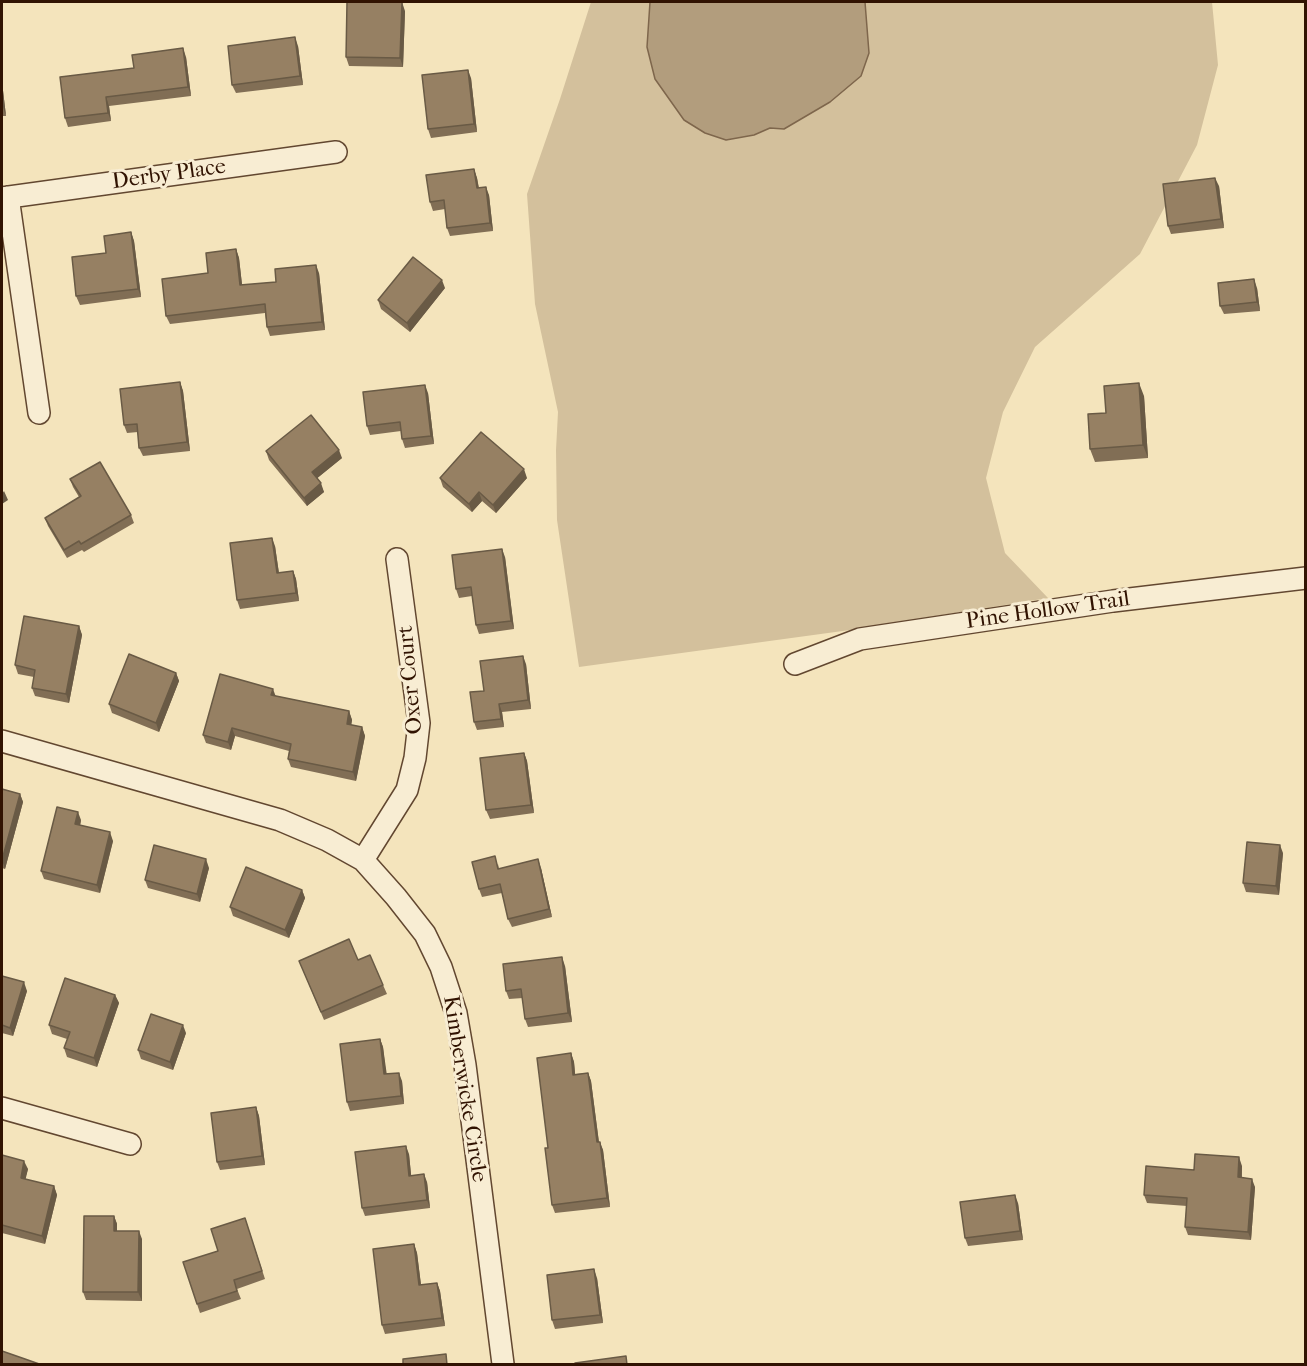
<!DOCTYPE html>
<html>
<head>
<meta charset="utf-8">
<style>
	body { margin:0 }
	#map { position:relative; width:1307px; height:1366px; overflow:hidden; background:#f4e4bc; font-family:"IM FELL French Canon",serif }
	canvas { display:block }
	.frame { position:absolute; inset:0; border:3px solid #311302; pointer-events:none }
</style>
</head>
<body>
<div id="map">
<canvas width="1307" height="1366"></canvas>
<div class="frame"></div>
</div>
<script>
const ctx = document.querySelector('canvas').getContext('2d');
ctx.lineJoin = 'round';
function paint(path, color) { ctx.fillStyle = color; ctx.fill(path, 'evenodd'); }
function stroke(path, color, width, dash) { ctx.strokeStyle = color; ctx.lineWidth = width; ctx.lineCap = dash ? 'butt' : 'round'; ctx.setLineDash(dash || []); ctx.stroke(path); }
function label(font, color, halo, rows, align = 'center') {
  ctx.font = font + ' "IM FELL French Canon",serif'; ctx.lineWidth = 6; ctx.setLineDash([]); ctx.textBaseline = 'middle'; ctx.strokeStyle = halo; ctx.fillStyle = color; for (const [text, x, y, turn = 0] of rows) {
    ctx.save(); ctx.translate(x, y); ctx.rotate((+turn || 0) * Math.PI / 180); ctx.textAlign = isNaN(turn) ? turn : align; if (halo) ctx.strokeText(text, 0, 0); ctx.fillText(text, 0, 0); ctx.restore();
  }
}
paint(new Path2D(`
	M591,2h59l-3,45 107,88 16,-7 14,1 81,-117v-10h347l6,63 -21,80 -57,109 -105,93 -32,65 -17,66 19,75 43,45 -198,32 -271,37 -22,-147 -1,-70 2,-38 -23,-108 -8,-110 33,-95z`), '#d3c09c');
const water = new Path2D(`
	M650,2h215l4,51 -8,23 -31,26 -46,27 -14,-1 -16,7 -28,5 -21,-7 -21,-13 -29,-41 -8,-32z`);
paint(water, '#b29d7d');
stroke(water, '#7e664c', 1.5);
const street = new Path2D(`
	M8,197l31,216
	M2,198l334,-46
	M795,664l65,-25 253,-38 193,-23
	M2,741l278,79 47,20 36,20 33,37 29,37 16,33 15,46 9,52 38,299
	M363,860l44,-70 8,-32 4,-35 -22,-164
	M2,1108l128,36`);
stroke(street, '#624730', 24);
stroke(street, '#f8edd3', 21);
paint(new Path2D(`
	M405,11l-2,56 -54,-1 -3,-9z
	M298,46l5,39 -67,8 -4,-8z
	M186,57l5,39 -82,10 2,15 -43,6 -3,-9 69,-50z
	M471,78l6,54 -46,6 -3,-9z
	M2,82l4,34h-4z
	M474,169l3,9 2,10 10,7 4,36 -43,5 -3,-8 -2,-19 -12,2 -3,-9z
	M1219,186l5,42 -53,6 -3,-8z
	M131,232l3,9 7,56 -61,8 -4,-9z
	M236,249l3,9 3,27 34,-3 43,-9 6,57 -55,6 -3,-9 -2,-14 -95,11 -4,-8 42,-43z
	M445,288l-35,44 -29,-23 -3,-9z
	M1257,288l3,23 -36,3 -4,-8z
	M180,382l3,9 7,60 -47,5 -4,-8 -1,-16 -11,1 -3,-8z
	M428,393l6,51 -29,4 -3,-9 -1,-8 -31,4 -3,-9z
	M1144,396l4,62 -53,4 -5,-13 16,-36z
	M266,451l76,7 -25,20 7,14 -17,14 -38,-46z
	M440,478h87l-31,35 -14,-12 -10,11 -29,-25z
	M70,479l61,36 3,8 -50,29 -2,-2 -15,8 -19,-32 -3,-8 34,-21 -6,-10z
	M275,546l4,27 14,-2 3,8 3,22 -59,8 -3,-9z
	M505,557l9,72 -35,5 -3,-9 -4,-29 -13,2 -3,-9z
	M79,626l3,9 -13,68 -34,-7 -3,-8 2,-11 -16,-3 -3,-9z
	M526,664l5,45 -29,3 2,15 -27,3 -3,-8 10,-31z
	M176,673l3,8 -20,51 -47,-19 -3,-9z
	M276,696l73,15 3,9 -1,5 11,2 3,9 -9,45 -65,-14 -3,-8 1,-8 -54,-15 -4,14 -25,-7 -3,-8z
	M524,753l3,8 7,52 -44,6 -4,-9z
	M2,789l18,5 3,8 -18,67 -3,-1z
	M81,820l-1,5 33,16 -13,52 -56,-14 -3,-8z
	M1283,853l-4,42 -33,-3 -3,-9z
	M498,864l1,5 42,-1 11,49 -40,10 -4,-8 -6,-26 -20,4 -3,-8z
	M209,868l-9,34 -52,-14 -3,-8z
	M302,890l3,8 -16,40 -56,-22 -3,-9z
	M358,960l25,25 4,9 -63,26 -25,-59z
	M565,966l7,56 -44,5 -3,-8 -2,-21 -14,1 -3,-8z
	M2,976l25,15 -14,45 -11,-3z
	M115,995l4,8 -22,64 -30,-10 -3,-9 3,-9 -15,-5 -3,-9z
	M186,1033l-13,37 -32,-11 -3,-9z
	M380,1039l3,8 3,27 16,7 2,23 -54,7 -3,-9z
	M571,1053l3,9 1,12 13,-1 3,8 8,61 4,8 7,57 -55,6 -3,-8 -4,-57z
	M256,1107l3,9 6,49 -45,5 -3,-8z
	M409,1154l2,21 16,7 3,26 -65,8 -3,-8z
	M2,1155l26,14 -3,10 29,7 3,9 -12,49 -43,-11z
	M1242,1166v12l13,9 -4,53 -63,-5 -3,-8 2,-21 -40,-3 -3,-8 50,-25z
	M1018,1203l5,37 -55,6 -3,-8z
	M114,1216l3,8v7l25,8v62l-56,-1 -3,-8z
	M245,1218l20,61 -28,10 4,10 -41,14 -3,-9 21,-53z
	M414,1244l3,9 4,32 16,-2 3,8 5,35 -60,8 -3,-9z
	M597,1278l6,45 -48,6 -3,-9z`), '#816e55');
paint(new Path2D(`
	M402,2l3,9 -2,56 -3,-9z
	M295,37l3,9 5,39 -3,-9z
	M183,48l3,9 5,39 -3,-9z
	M468,70l3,8 6,54 -3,-8z
	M2,82l4,34 -3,-9z
	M106,97l3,9 2,15 -3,-8z
	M474,169l3,9 3,18 -3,-8z
	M1215,178l4,8 5,42 -3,-9z
	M486,187l3,8 4,36 -3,-8z
	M131,232l3,9 7,56 -3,-8z
	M236,249l3,9 4,35 -3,-8z
	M316,265l3,8 6,57 -3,-8z
	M1254,279l3,9 3,23 -3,-9z
	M442,280l3,8 -35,44 -3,-9z
	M180,382l3,9 7,60 -3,-9z
	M1139,383l5,13 4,62 -5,-13z
	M425,385l3,8 6,51 -3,-8z
	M339,450l3,8 -27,22 -3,-8z
	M524,469l3,9 -31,35 -3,-8z
	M321,483l3,9 -17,14 -3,-8z
	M4,491l4,9 -6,4v-10z
	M479,492l3,9 -10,11 -3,-8z
	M272,538l3,8 5,35 -3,-8z
	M502,549l3,8 9,72 -3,-8z
	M293,571l3,8 3,22 -3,-8z
	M79,626l3,9 -13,68 -3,-9z
	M523,656l3,8 5,45 -3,-9z
	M176,673l3,8 -20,51 -3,-9z
	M273,689l3,8 -5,-2z
	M499,704l3,8 2,15 -3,-8z
	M349,711l3,9 -2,13 -3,-9z
	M362,727l3,9 -9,45 -3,-9z
	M232,728l3,8 -4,14 -3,-8z
	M524,753l3,8 7,52 -3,-8z
	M20,794l3,8 -18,67 -3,-9z
	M78,812l3,8 -2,12 -4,-8z
	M110,832l3,9 -13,52 -3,-8z
	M1280,845l3,8 -4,42 -3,-9z
	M206,859l3,9 -9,34 -3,-8z
	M538,859l3,9 11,49 -3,-8z
	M302,890l3,8 -16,40 -4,-8z
	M562,957l3,9 7,56 -4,-9z
	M24,982l3,9 -14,45 -3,-8z
	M115,995l4,8 -22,64 -3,-9z
	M183,1025l3,8 -13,37 -3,-8z
	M380,1039l3,8 5,36 -4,-9z
	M571,1053l3,9 2,21 -3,-8z
	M399,1073l3,8 2,23 -3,-8z
	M588,1073l3,8 9,70 -3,-9z
	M256,1107l3,9 6,49 -3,-9z
	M600,1142l3,8 7,57 -3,-9z
	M406,1146l3,8 3,30 -3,-8z
	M1239,1157l3,9 -1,20 -3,-9z
	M24,1161l4,8 -4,17 -3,-8z
	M424,1174l3,8 3,26 -3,-8z
	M1252,1179l3,8 -4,53 -3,-8z
	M54,1186l3,9 -12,49 -3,-8z
	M1015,1195l3,8 5,37 -3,-9z
	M114,1216l3,8v15l-3,-8z
	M139,1231l3,8v62l-4,-9z
	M414,1244l3,9 5,40 -3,-8z
	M594,1269l3,9 6,45 -3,-8z
	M437,1283l3,8 5,35 -3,-8z`), '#695a45');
const building = new Path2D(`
	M347,2h55l-2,56 -54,-1z
	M295,37l5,39 -68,9 -4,-39z
	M183,48l5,39 -82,10 2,16 -43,5 -5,-41 74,-9 -2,-13z
	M468,70l6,54 -46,5 -6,-54z
	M474,169l3,19 9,-1 4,36 -43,5 -3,-28 -14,2 -4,-27z
	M1215,178l6,41 -53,7 -5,-42z
	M131,232l7,57 -62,7 -4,-39 34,-4 -2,-17z
	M236,249l4,36 36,-3 -1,-13 41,-4 6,57 -55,5 -2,-23 -99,12 -4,-37 46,-6 -2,-20z
	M413,257l29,23 -35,43 -29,-23z
	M1254,279l3,23 -37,4 -2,-23z
	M180,382l7,60 -48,6 -2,-24 -13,1 -4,-36z
	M1139,383l4,62 -53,4 -2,-35 18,-1 -2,-27z
	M425,385l6,51 -29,3 -2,-17 -33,4 -4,-34z
	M311,415l28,35 -27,22 9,11 -17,15 -38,-47z
	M481,432l43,37 -31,36 -14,-13 -10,12 -29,-26z
	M100,462l31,53 -50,29 -2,-3 -15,9 -19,-32 36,-22 -11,-17z
	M272,538l5,35 16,-2 3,22 -59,7 -7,-57z
	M502,549l9,72 -35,4 -5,-38 -15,2 -4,-34z
	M24,616l55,10 -13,68 -34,-6 3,-18 -20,-5z
	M129,654l47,19 -20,50 -47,-19z
	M523,656l5,44 -29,4 2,15 -27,3 -4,-30 14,-1 -4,-30z
	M220,674l53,15 -2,6 78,16 -2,13 15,3 -9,45 -65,-13 3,-15 -59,-16 -4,14 -25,-7z
	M524,753l7,52 -45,5 -6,-52z
	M2,789l18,5 -18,66z
	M57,807l21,5 -3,12 35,8 -13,53 -56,-14z
	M1247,842l33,3 -4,41 -33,-3z
	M154,845l52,14 -9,35 -52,-14z
	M495,856l3,13 40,-10 11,50 -41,10 -8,-35 -21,5 -7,-27z
	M246,867l56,23 -17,40 -55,-23z
	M349,939l9,21 12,-5 13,30 -62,27 -22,-51z
	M562,957l6,56 -43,6 -4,-30 -15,2 -3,-27z
	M2,976l22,6 -14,46 -8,-3z
	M65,978l50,17 -21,63 -30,-10 6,-16 -21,-7z
	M151,1014l32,11 -13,37 -32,-12z
	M380,1039l4,35 15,-1 2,23 -54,6 -7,-58z
	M571,1053l2,22 15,-2 9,69h3l7,56 -55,7 -7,-57h3l-11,-90z
	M256,1107l6,49 -45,6 -6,-49z
	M406,1146l3,30 15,-2 3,26 -65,8 -7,-56z
	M1195,1154l44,3 -1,20 14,2 -4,53 -63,-5 2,-29 -43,-3 2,-29 48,4z
	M2,1155l22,6 -3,17 33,8 -12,50 -40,-11z
	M1015,1195l5,36 -55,7 -5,-36z
	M84,1216h30v15h25l-1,61h-55z
	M245,1218l17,53 -28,9 3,11 -40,13 -14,-42 35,-11 -7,-22z
	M414,1244l5,41 18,-2 5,35 -60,7 -9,-76z
	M594,1269l6,46 -48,5 -5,-45z
	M2,1351l23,8 17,6h-40z
	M446,1354l1,11h-44v-6z
	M626,1356l1,9h-52v-2z`);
paint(building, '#968063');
stroke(building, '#695a45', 1.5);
label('22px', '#311302', '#f8edd3', [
	["Derby Place",169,175,-8],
	["Pine Hollow Trail",1048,611,-8],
	["Oxer Court",411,680,-95],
	["Kimberwicke Circle",464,1089,81]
]);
</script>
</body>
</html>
